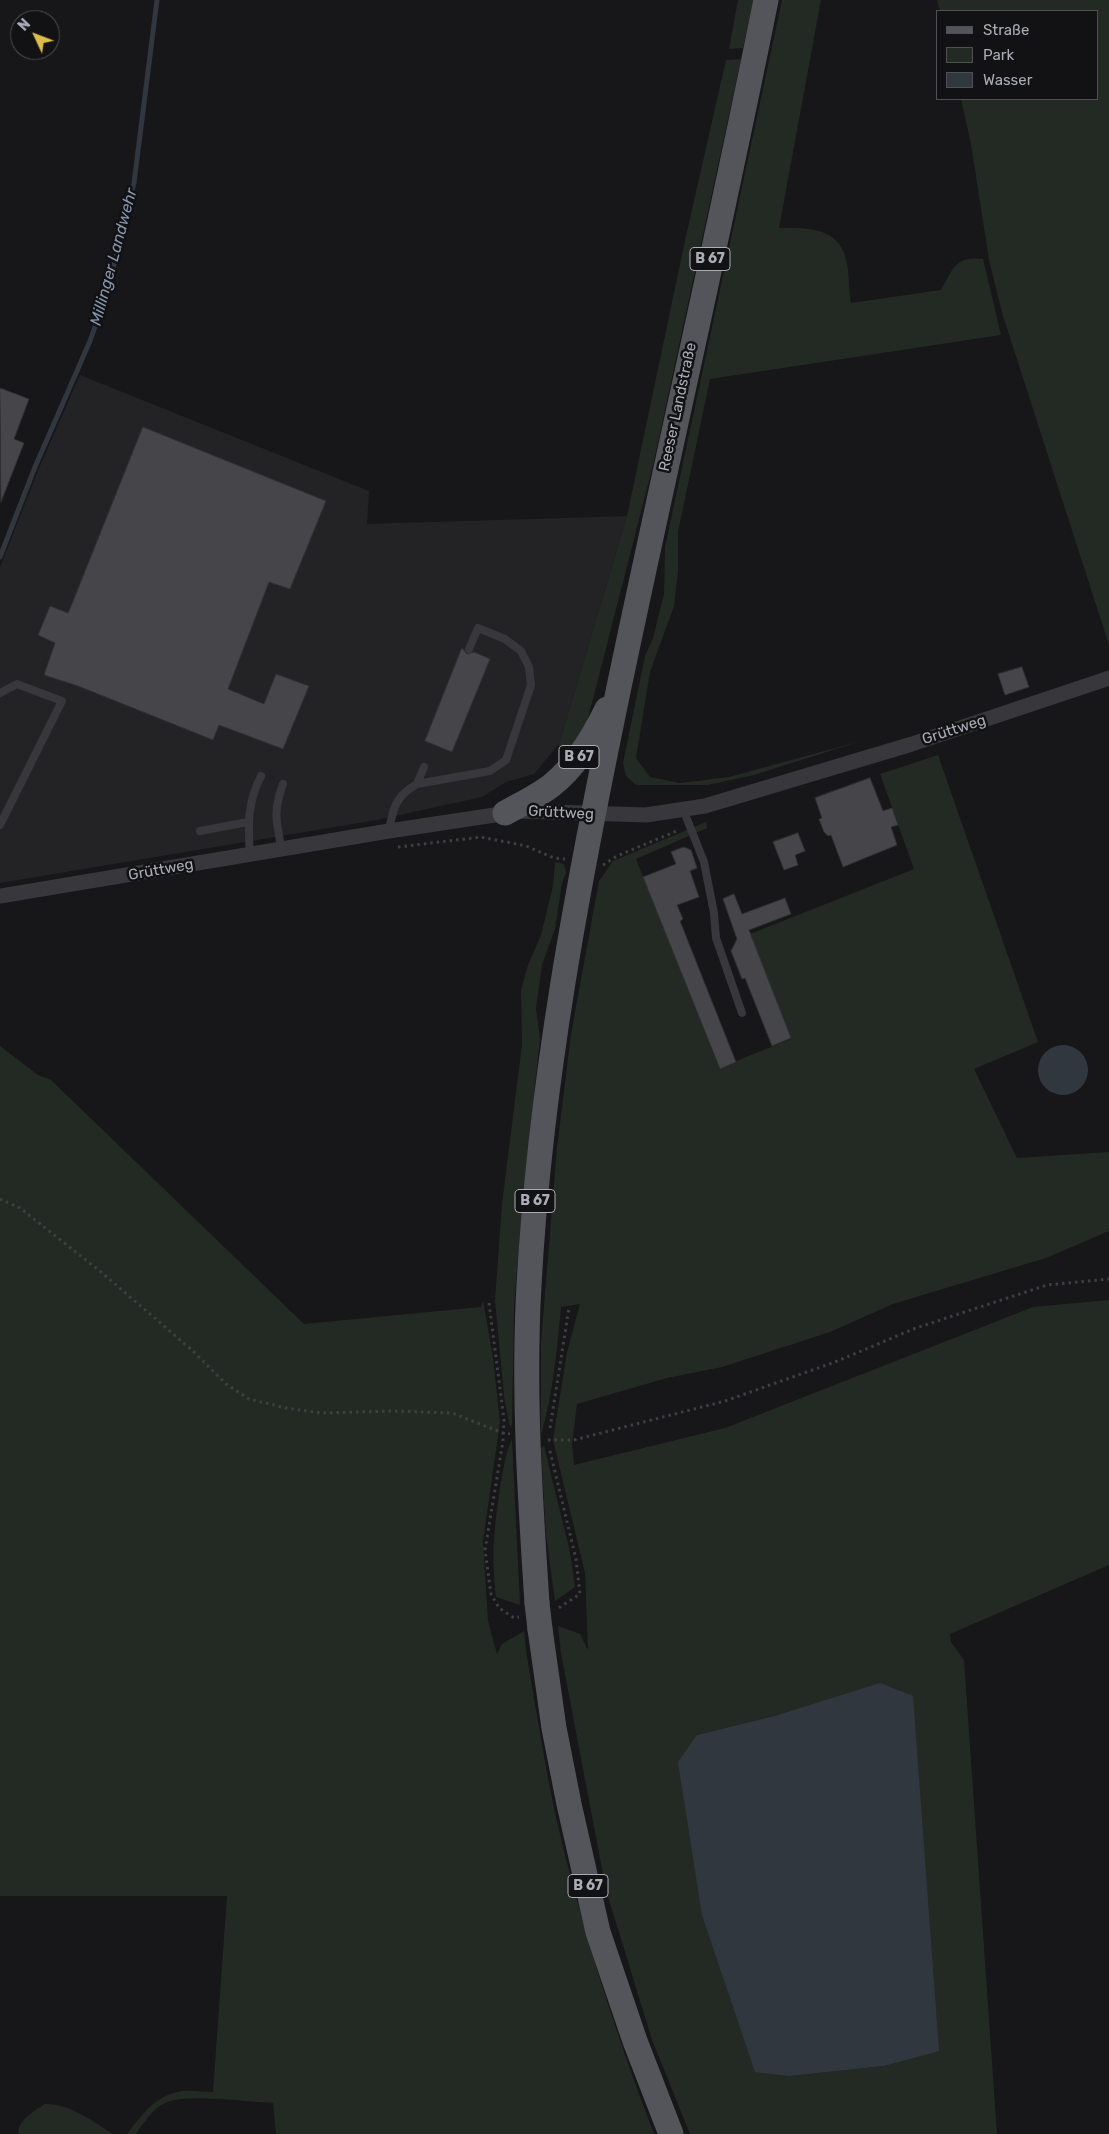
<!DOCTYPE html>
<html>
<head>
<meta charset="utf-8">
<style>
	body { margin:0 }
	#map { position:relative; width:1109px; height:2134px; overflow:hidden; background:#171618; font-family:Rubik,sans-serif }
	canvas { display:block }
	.legend { position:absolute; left:936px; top:10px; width:162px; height:90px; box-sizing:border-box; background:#121113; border:1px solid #4f4f54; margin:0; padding:6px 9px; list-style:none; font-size:15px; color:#aaacb6 }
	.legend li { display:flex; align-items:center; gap:10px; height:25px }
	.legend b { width:25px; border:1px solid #4f4f54 }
	.north { position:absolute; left:10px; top:10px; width:50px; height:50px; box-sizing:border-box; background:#121113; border:1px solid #4f4f54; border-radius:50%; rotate:313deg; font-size:14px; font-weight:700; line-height:20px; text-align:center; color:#aaacb6 }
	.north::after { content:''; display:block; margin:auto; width:18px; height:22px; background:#dcbc4a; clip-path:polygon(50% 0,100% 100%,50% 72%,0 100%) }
</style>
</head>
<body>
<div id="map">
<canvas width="1109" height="2134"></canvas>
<ul class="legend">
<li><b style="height:6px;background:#54555b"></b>Straße</li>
<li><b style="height:14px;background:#232a24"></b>Park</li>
<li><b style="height:14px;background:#31373f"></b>Wasser</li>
</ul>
<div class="north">N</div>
</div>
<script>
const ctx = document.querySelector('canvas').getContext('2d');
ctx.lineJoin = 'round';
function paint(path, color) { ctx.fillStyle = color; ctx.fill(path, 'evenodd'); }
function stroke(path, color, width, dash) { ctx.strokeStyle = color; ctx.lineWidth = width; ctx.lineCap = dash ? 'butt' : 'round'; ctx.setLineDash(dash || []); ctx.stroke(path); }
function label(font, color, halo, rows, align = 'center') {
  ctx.font = font + ' Rubik,sans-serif'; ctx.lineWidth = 5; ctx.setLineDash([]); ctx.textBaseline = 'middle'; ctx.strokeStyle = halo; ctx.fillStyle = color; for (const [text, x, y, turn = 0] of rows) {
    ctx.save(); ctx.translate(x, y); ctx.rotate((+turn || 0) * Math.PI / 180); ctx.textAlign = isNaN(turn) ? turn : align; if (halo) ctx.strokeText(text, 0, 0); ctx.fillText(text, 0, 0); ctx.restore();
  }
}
paint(new Path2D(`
	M80,375l289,116 -2,33 260,-8 -68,228 -25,30 -28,8 -24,15 -105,23 -377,63v-316l39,-99z`), '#232225');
paint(new Path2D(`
	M738,0h16l-11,48 -14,1z
	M782,0h39l-42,228c25,0 57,-2 66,28 5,14 3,32 6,47l90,-13c12,-21 14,-34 42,-31l18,76 -291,44 -32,153v40l-4,34 -24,66 -14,86 14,19 30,6 49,-6 132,-36 -107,34 -46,10h-72l-10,-9 -3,-13 22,-107 8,-18 11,-44 1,-47z
	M937,0h172v645l-106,-329 -14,-56 -18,-116 -10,-45h137v-88h-158z
	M741,59l-88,406 -67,261 -28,45 1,-27 68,-228 59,-280 40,-176z
	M938,755l100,287 -64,27 43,89 92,-6v79l-63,27 -153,46 -63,28 -108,35 -55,11 -90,26 -5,40 2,21 151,-37 308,-121 76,-7v265l-159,69 1,8 13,18 33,474h-307l-38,-94 -46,-150 -45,-237 -3,-27 22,8 8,16 -3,-77 -32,-133 14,-88 13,-48 -19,3c-4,43 -8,86 -20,128v-93l16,-194 14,-114 28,-153 14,-20 93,-39 1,6 -71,31 83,209 72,-29 -41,-105 164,-65 -34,-95zM778,1715l106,351 -94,10 -93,-341z
	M555,862l9,2 2,9 -4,10 -7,46 -13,36 -6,43 4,31 -18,166 -8,103 -2,116 -2,4 -6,-32 -9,-96 7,-96 20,-159 -1,-55 7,-25 13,-30 12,-49z
	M0,1046l38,29 13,5 253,244 177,-17 2,-7 10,58 7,64 -17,119 5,80 9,33 5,-10 22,-13 3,26c9,52 17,104 28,156 25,110 59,216 99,321h-378l-3,-31c-27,-1 -85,-10 -108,0 -13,6 -21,20 -29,31h-9c16,-20 27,-38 55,-43 10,-1 21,1 31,1l14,-196h-227z
	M512,1439l8,166 -24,-8c-5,-42 -2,-68 4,-109 3,-17 5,-33 12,-49z
	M544,1446l26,106 5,35 -20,14 -9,-66 -5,-87z
	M45,2104c26,0 47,17 68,30h-95c0,-14 17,-24 27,-30z`), '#232a24');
paint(new Path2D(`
	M1038 1070a25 25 0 1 1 50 0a25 25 0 1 1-50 0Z
	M880,1683l33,13 26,355 -55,15 -94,10 -35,-4 -53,-157 -24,-153 19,-27 81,-20z`), '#31373f');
stroke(new Path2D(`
	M0,557l35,-90 55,-126 17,-48 27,-110 23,-183`), '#31373f', 5);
const building = new Path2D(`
	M0,388l29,11 -15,40 10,4 -23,59z
	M143,427l183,74 -36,88 -21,-7 -41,107 36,15 12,-30 33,12 -26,63 -64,-24 -6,15 -135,-54 -34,-11 11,-32 -17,-8 12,-29 18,7z
	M462,648l5,6 7,-2 16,7 -38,93 -27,-11z
	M1022,667l7,20 -24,8 -7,-21z
	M870,778l13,33 9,-3 6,17 -7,2 6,18 -54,22 -12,-32 -3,1 -4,-4 -5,-13 3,-1 -7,-20z
	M798,833l7,18 -10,4 3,10 -14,5 -11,-28z
	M684,847l7,3 6,18 -7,3 9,26 -22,8 6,14 -3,2 56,141 -16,7 -77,-192 33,-13 -5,-12z
	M734,894l8,20 43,-16 6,16 -42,16 42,108 -19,8 -27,-68 -3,1 -11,-28 6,-12 -14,-40z`);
paint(building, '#46464a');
stroke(building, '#313134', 1);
stroke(new Path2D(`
	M398,847l83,-10 45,9 28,12 11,1
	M603,865l14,-9 62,-26
	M0,1199l20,9 81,64 92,79 33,33 23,15 37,9 35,5 71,-2 60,2 51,20 7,1
	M489,1303l15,117 -1,21 -18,109 6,44 8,14 15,10 5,-1
	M550,1428l19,-120
	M548,1440h26l151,-39 110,-39 81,-34 131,-43 62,-6
	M550,1451l26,108 4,35 -23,15`), '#3e3f43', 3, [2.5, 4]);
stroke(new Path2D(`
	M0,693l17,-9 45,17 -62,124
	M417,784l7,-17
	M683,809l21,53 10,51 2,25 26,75
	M200,831l48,-9
	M389,831c4,-24 7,-35 28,-47l73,-13 16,-11 25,-75 -2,-18 -8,-16 -16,-12 -27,-11 -9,21
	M282,850c-6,-27 -9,-40 1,-66
	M250,855c-2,-29 -3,-52 11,-79`), '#38383c', 8);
stroke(new Path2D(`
	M0,896l389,-65 132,-20 125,4 59,-9 207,-62 197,-66`), '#38383c', 15);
stroke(new Path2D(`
	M505,813c16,-9 33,-17 47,-28 25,-20 42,-49 55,-76
	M537,1603c-7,-106 -14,-212 -8,-318 11,-202 49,-401 90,-598 48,-229 101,-457 147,-687
	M540,1629l14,99 15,76 29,128 37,109 36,93`), '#54555b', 25);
stroke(new Path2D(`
	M537,1603l3,26`), '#54555b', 25);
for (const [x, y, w] of [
	[710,259,40],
	[579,757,40],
	[535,1201,40],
	[588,1886,40]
]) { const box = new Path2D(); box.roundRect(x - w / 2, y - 11.5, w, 23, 4); ctx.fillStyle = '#121113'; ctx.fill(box); stroke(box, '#aaacb6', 1); }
label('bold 14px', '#aaacb6', null, [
	["B 67",710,259],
	["B 67",579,757],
	["B 67",535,1201],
	["B 67",588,1886]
]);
label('15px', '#aaacb6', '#121113', [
	["Reeser Landstraße",678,407,-78],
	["Grüttweg",954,730,-18],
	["Grüttweg",561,813,3],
	["Grüttweg",161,870,-10]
]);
label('italic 16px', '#8596ad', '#121113', [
	["Millinger Landwehr",114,257,-75]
]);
</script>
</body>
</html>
